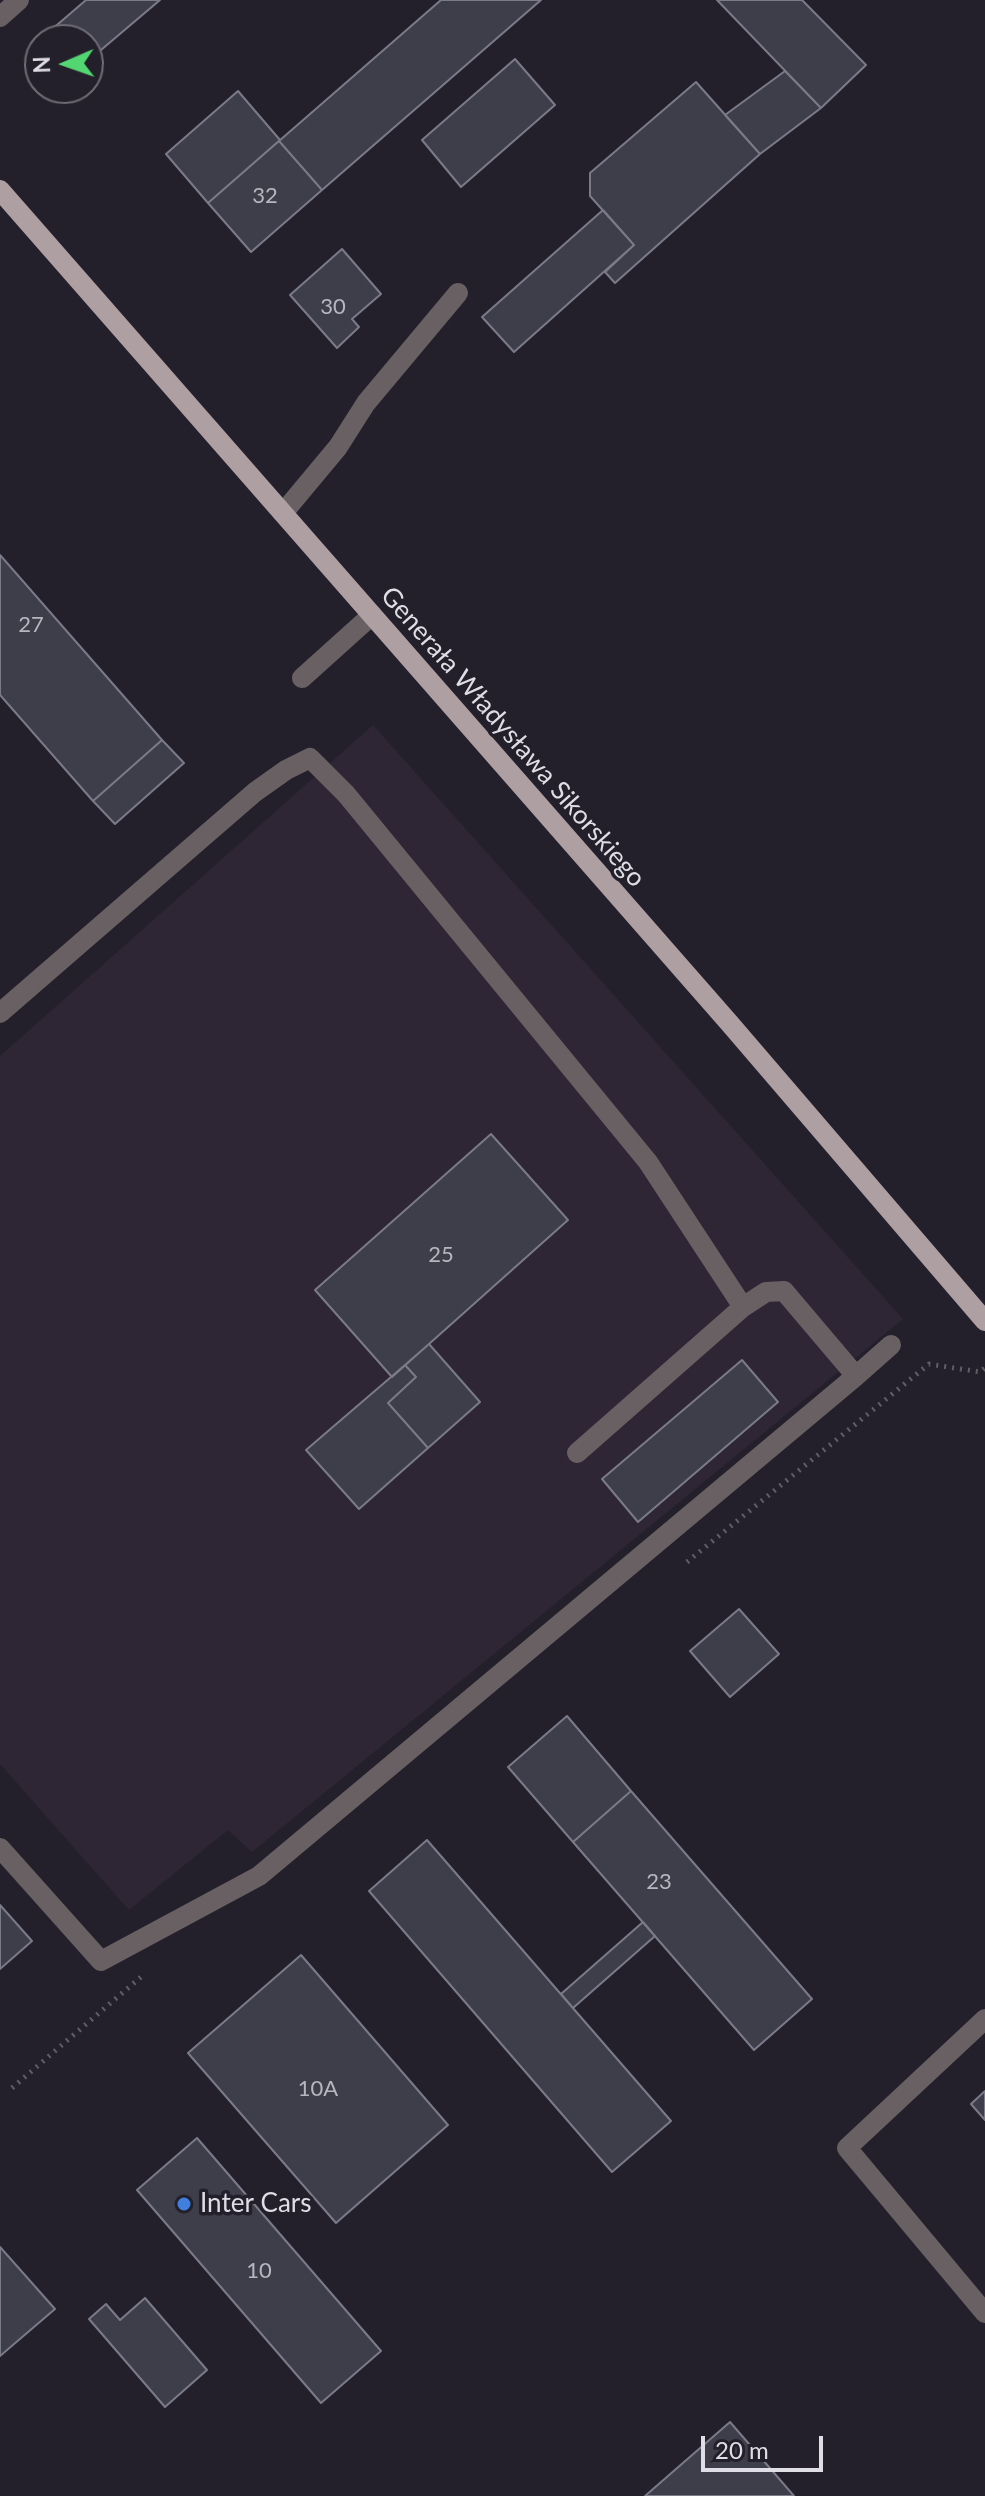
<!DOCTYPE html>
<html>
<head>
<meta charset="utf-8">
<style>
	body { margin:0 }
	#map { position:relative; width:985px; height:2496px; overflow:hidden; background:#24202b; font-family:Lato,sans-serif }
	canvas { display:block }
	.north { position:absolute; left:24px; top:24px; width:80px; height:80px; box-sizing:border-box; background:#24202b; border:2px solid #6f6c75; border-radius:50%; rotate:268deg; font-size:22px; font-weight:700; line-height:32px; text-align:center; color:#dfdde5 }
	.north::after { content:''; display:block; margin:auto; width:28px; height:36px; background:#53d672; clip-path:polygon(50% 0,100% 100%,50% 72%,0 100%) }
	.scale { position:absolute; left:701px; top:2436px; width:122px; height:36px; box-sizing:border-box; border:4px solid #dfdde5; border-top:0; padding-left:10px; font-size:24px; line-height:28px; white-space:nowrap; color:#dfdde5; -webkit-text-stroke:6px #24202b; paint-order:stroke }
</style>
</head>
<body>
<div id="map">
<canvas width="985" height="2496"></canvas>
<div class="north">N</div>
<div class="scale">20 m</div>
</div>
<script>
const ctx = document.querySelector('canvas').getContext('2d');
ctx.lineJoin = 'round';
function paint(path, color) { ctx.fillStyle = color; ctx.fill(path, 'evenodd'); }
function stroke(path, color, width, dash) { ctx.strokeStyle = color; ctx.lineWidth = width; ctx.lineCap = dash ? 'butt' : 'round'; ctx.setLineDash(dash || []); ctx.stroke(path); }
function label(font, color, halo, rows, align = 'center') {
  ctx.font = font + ' Lato,sans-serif'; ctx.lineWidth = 7; ctx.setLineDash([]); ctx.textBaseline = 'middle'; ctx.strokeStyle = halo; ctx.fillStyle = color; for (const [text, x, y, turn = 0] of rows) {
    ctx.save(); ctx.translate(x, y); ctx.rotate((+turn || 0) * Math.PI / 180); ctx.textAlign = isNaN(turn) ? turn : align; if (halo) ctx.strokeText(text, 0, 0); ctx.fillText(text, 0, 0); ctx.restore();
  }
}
paint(new Path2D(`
	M373,725l530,594 -651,533 -24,-22 -99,80 -129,-146v-708z`), '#2e2535');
const building = new Path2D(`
	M86,0h74l-72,61v-21h-31l-7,-9z
	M441,0h100l-219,190 -43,-49z
	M717,0h85l64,65 -45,43z
	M515,59l40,46 -94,82 -39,-47z
	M785,71l36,37 -61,46 -35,-39z
	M696,82l64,72 -145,129 -10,-11 29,-27 -44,-49v-23z
	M238,91l42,49 -72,63 -42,-49z
	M279,141l43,49 -71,62 -43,-49z
	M603,210l31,35 -120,107 -32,-35z
	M342,249l39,45 -29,25 7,8 -22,21 -47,-53z
	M0,555l162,185 -69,61 -93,-106z
	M162,740l22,23 -69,61 -22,-23z
	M491,1134l77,86 -176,157 -77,-87z
	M429,1344l51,58 -52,46 -40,-45 28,-26 -11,-12z
	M742,1360l36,42 -140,120 -36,-43z
	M405,1365l11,12 -28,26 40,45 -69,61 -53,-59z
	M739,1609l40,45 -49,43 -40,-46z
	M567,1716l64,75 -58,51 -65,-75z
	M631,1791l181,208 -58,51 -181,-208z
	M427,1840l244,281 -59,51 -243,-281z
	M0,1905l32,36 -32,28z
	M643,1922l12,14 -82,72 -12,-14z
	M301,1955l147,170 -112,98 -148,-170z
	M985,2091v29l-14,-16z
	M197,2138l184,213 -60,52 -184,-213z
	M0,2247l55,62 -55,47z
	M145,2298l62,72 -42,37 -76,-88 17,-15 14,16z
	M730,2422l64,74h-149z`);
paint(building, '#3e3e4b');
stroke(building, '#7a7a89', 2);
stroke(new Path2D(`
	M687,1562l242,-198 51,8 5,-4
	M12,2088l130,-112`), '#615d67', 5, [2, 6]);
stroke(new Path2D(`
	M0,17l19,-17
	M283,513l55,-66 28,-44 92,-110
	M302,678l70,-63
	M0,1013l255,-221 31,-22 24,-12 36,36 302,368 95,145
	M577,1453l166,-146 23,-15 18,-1 72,85 35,-31
	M0,1848l101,113 158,-85 597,-500
	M985,2019l-138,129 138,165`), '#686062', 20);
stroke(new Path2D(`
	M0,190l731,835 254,296`), '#ae9fa2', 20);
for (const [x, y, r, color] of [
	[184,2204,8,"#3f7fe0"]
]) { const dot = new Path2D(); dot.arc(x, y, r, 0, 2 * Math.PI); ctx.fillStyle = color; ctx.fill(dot); stroke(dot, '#24202b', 3); }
label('22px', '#b7b5be', null, [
	["32",265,196],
	["30",333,307],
	["27",31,625],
	["25",441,1255],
	["23",659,1882],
	["10A",318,2089],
	["10",259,2271]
]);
label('26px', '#dfdde5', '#24202b', [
	["Generała Władysława Sikorskiego",513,737,49]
]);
label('26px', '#dfdde5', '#24202b', [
	["Inter Cars",200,2204]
], 'left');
</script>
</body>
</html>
